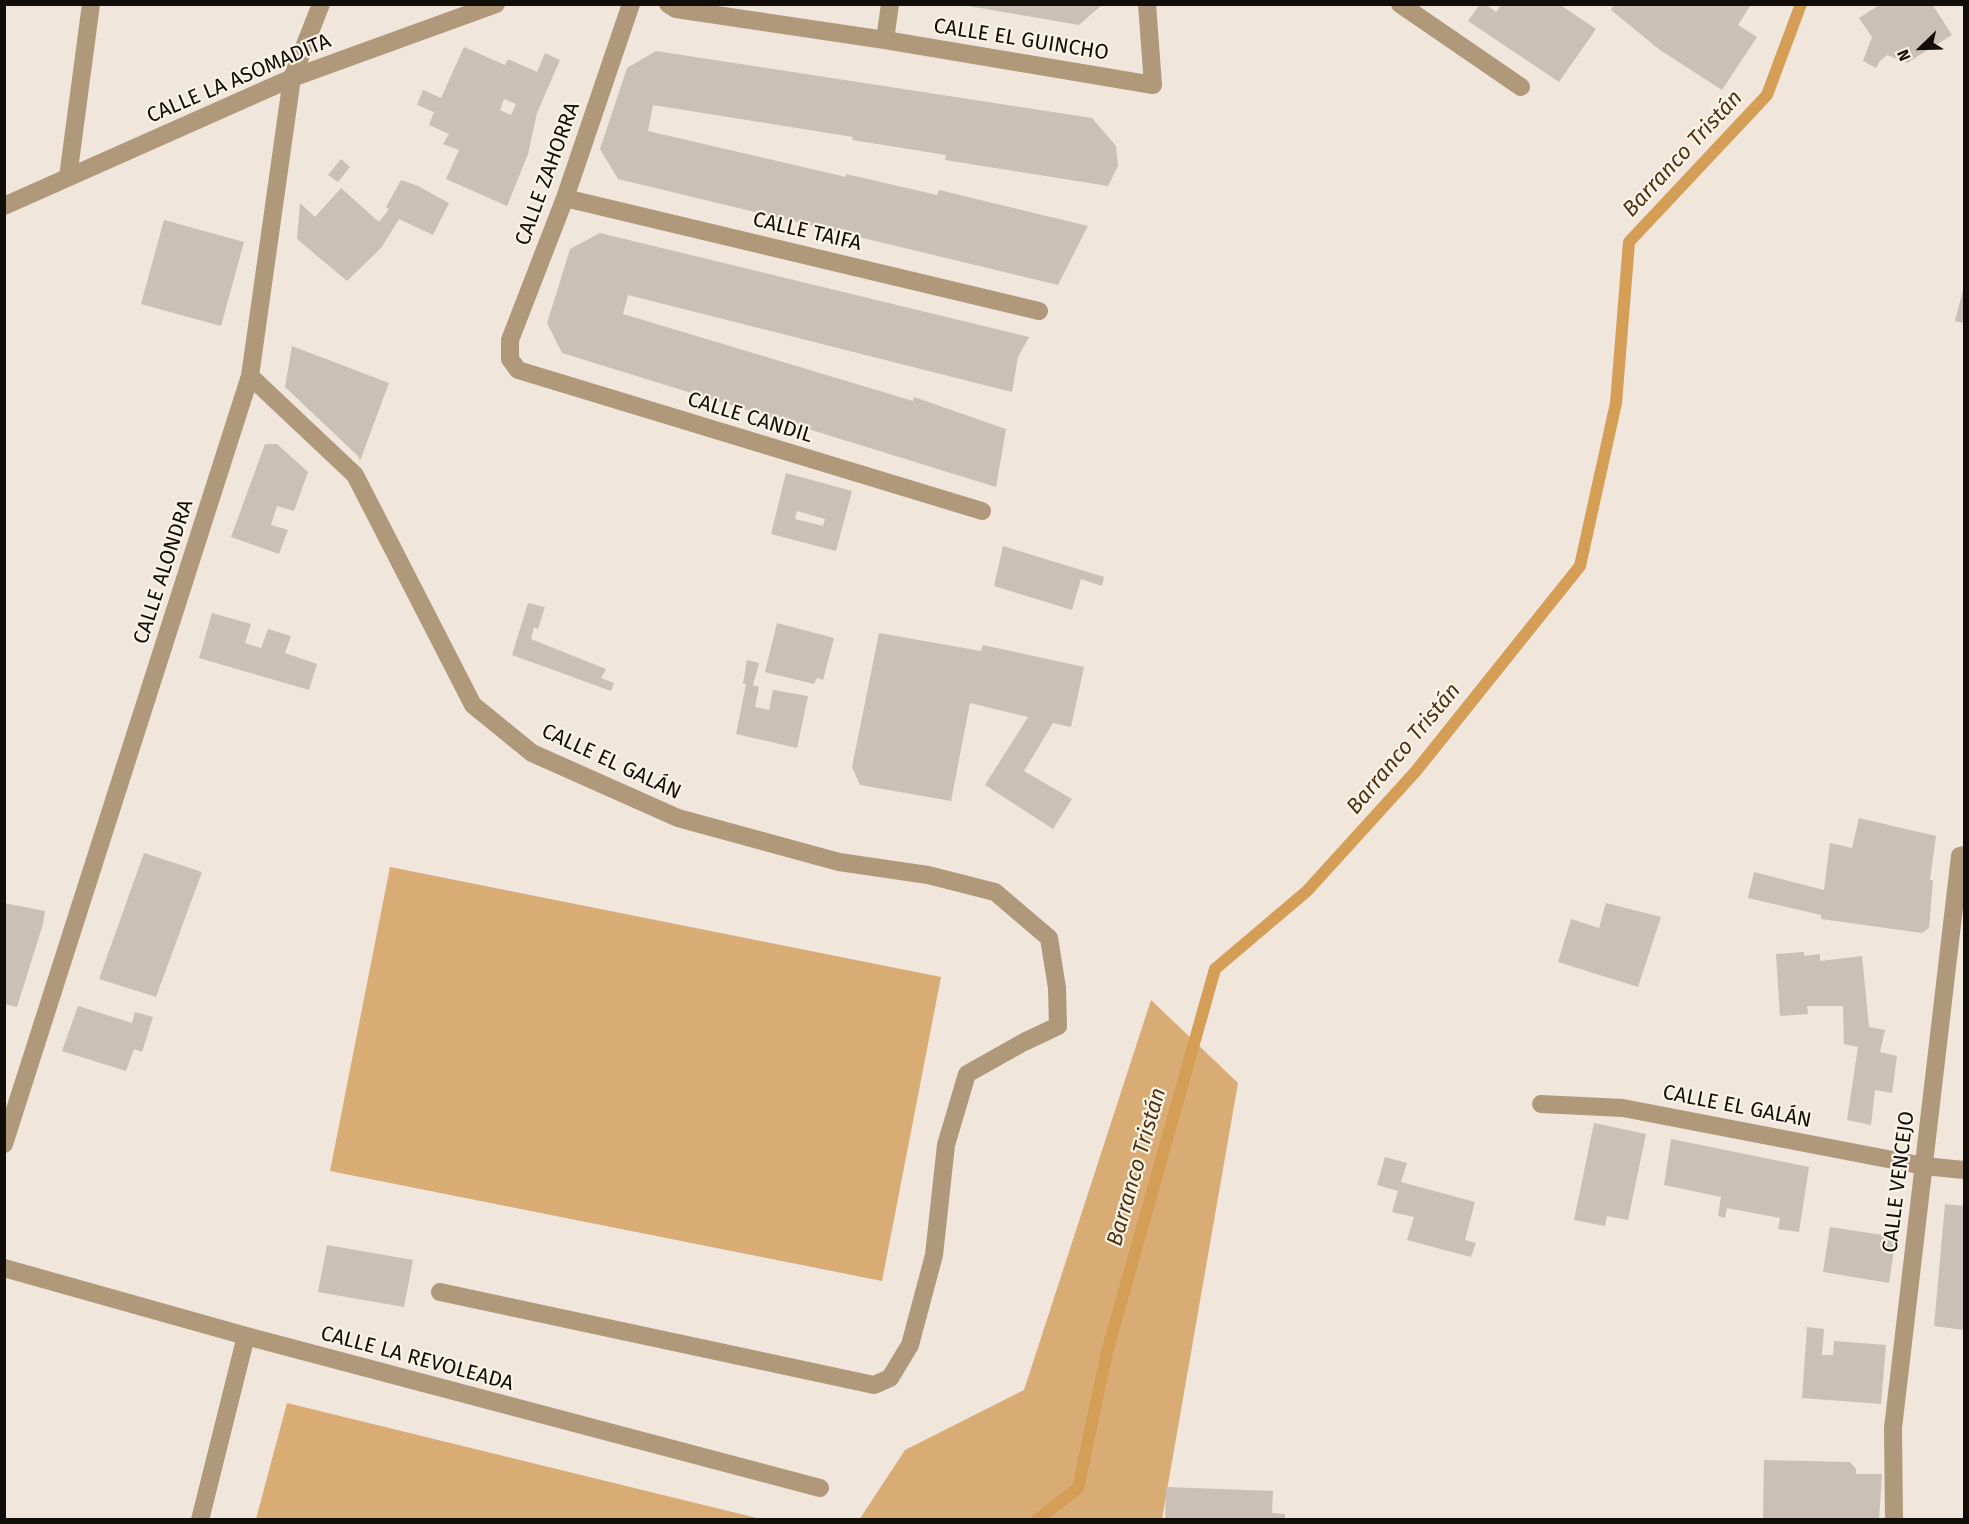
<!DOCTYPE html>
<html>
<head>
<meta charset="utf-8">
<style>
	body { margin:0 }
	#map { position:relative; width:1969px; height:1524px; overflow:hidden; background:#f0e6db; font-family:"Fira Sans",sans-serif }
	canvas { display:block }
	.frame { position:absolute; inset:0; border:6px solid #110e0a; pointer-events:none }
	.north { position:absolute; left:1891px; top:18px; width:60px; height:60px; -webkit-text-stroke:4px #fdf4e8; paint-order:stroke; rotate:247deg; font-size:16px; font-weight:700; line-height:24px; text-align:center; color:#110e0a }
	.north::after { content:''; display:block; margin:auto; width:21px; height:27px; background:#110e0a; clip-path:polygon(50% 0,100% 100%,50% 72%,0 100%) }
</style>
</head>
<body>
<div id="map">
<canvas width="1969" height="1524"></canvas>
<div class="frame"></div>
<div class="north">N</div>
</div>
<script>
const ctx = document.querySelector('canvas').getContext('2d');
ctx.lineJoin = 'round';
function paint(path, color) { ctx.fillStyle = color; ctx.fill(path, 'evenodd'); }
function stroke(path, color, width, dash) { ctx.strokeStyle = color; ctx.lineWidth = width; ctx.lineCap = dash ? 'butt' : 'round'; ctx.setLineDash(dash || []); ctx.stroke(path); }
function label(font, color, halo, rows, align = 'center') {
  ctx.font = font + ' "Fira Sans",sans-serif'; ctx.lineWidth = 4.5; ctx.setLineDash([]); ctx.textBaseline = 'middle'; ctx.strokeStyle = halo; ctx.fillStyle = color; for (const [text, x, y, turn = 0] of rows) {
    ctx.save(); ctx.translate(x, y); ctx.rotate((+turn || 0) * Math.PI / 180); ctx.textAlign = isNaN(turn) ? turn : align; if (halo) ctx.strokeText(text, 0, 0); ctx.fillText(text, 0, 0); ctx.restore();
  }
}
paint(new Path2D(`
	M390,867l551,110 -59,304 -552,-110z
	M1151,1000l87,83 -76,436 -303,1 46,-70 119,-60z
	M287,1403l474,116h-505z`), '#d9ac75');
stroke(new Path2D(`
	M1037,1520l41,-32 29,-136 108,-383 92,-78 109,-120 164,-205 36,-163 13,-161 138,-147 34,-91`), '#d49e56', 12);
paint(new Path2D(`
	M957,4h146l-24,21z
	M1480,4h5l11,8 6,-8h57l37,25 -37,53 -91,-61z
	M1614,4h133l3,2 -12,19 19,12 -35,53 -62,-40 -49,-40z
	M1881,4h51l20,31 -45,28 -20,-8 -7,6 -4,7 -13,-7 9,-24 -13,-19z
	M464,47l41,18 3,-6 29,13 8,-19 15,7 -23,53 -9,41 -21,52 -61,-27 13,-29 -16,-6 6,-10 -20,-9 5,-13 -17,-7 6,-15 18,8zM504,99l12,5 -5,11 -11,-5z
	M656,51l436,67 24,28 2,20 -10,20 -163,-26 1,-5 -94,-15 1,-3 -200,-32 -5,26 198,46v-3l91,21 2,-5 149,36 -30,59 -440,-106 -18,-30 27,-81z
	M341,159l9,8 -12,15 -10,-7z
	M401,180l17,6 31,17 -16,32 -34,-16 -18,29 -34,33 -50,-42 3,-36 15,14 26,-29 38,34 10,-13 -3,-2z
	M164,220l80,22 -23,84 -80,-22z
	M600,233l429,104 -11,20 -6,35 -384,-97 -5,19 290,87 1,-4 92,32 -10,58 -434,-134 -15,-30 11,-35 12,-39z
	M1964,286v37l-9,-2z
	M292,346l97,37 -29,78 -2,-5 -73,-69z
	M265,444h12l31,28 -14,39 -17,-5 -6,19 17,5 -9,24 -48,-17z
	M786,473l66,18 -16,60 -65,-17zM797,511l28,8 -2,7 -28,-7z
	M1003,546l101,31 -2,9 -21,-7 -9,31 -78,-24z
	M528,603l17,4 -7,22 -4,-2 -3,12 75,30 -5,9 13,5 -3,8 -99,-36z
	M212,613l39,11 -6,19 16,5 7,-19 23,7 -6,17 32,11 -8,26 -110,-32z
	M777,623l57,15 -11,42 -6,-2 -3,6 -49,-12z
	M879,633l102,18 2,-6 101,22 -13,60 -18,-4 -29,48 48,28 -19,30 -68,-44 43,-68 -58,-14 -19,98 -91,-16 -8,-18z
	M747,660l12,3 -6,22 6,2 -4,20 14,3 4,-20 35,6 -11,52 -61,-14 10,-50 -3,-1z
	M1859,818l77,18 -6,44h3l-4,48 -7,5 -101,-14v-4l-73,-17 6,-26 70,18 6,-47 22,5z
	M144,853l58,19 -46,125 -57,-18z
	M4,903l41,8 -2,13 -26,83 -13,-3z
	M1606,903l55,14 -23,70 -80,-25 13,-43 28,9z
	M1804,952v4l16,-2v7l42,-5 7,71 16,3 -5,22 17,4 -5,37 -17,-3 -4,35 -24,-5 11,-73 -14,-3 -1,-38h-36l1,8 -28,2 -4,-62z
	M78,1006l54,17 3,-11 18,5 -11,35 -8,-3 -8,22 -64,-20z
	M1594,1123l52,11 -18,86 -21,-4 -2,10 -31,-6z
	M1671,1139l138,28 -10,65 -21,-3 2,-11 -53,-10 -2,10 -7,-2 3,-19 -57,-12z
	M1385,1157l22,6 -6,19 74,20 -10,38 11,3 -5,14 -64,-17 7,-23 -22,-5 6,-21 -21,-6z
	M1945,1204l19,2v124l-30,-4z
	M1830,1227l66,10 -7,46 -66,-11z
	M327,1245l86,15 -9,47 -86,-15z
	M1807,1327l17,2 -2,26h11l1,-14 52,4 -5,59 -79,-6z
	M1764,1460l86,2 6,7v5h26l-3,46h-116z
	M1166,1487l107,4 -1,22 13,1v6h-120z`), '#cac0b5');
stroke(new Path2D(`
	M631,4l-66,194 -55,142v19l8,11 464,141
	M668,4l8,5 209,31 268,45 -6,-81
	M1400,4l121,83
	M885,40l5,-36
	M68,177l23,-173
	M565,198l474,113
	M4,206l288,-128 204,-74
	M250,376l105,99 118,230 59,48 146,65 161,44 89,13 67,17 54,46 8,50 1,38 -34,16 -57,32 -21,71 -12,110 -24,90 -20,33 -16,7 -434,-93
	M1541,1104l82,4 301,58 40,4
	M4,1144l246,-768 42,-298 29,-74
	M4,1268l242,68 574,152
	M200,1520l46,-184
	M1894,1520l-1,-92 67,-572 4,-1`), '#b0987b', 18);
label('21px', '#110e0a', '#fdf4e8', [
	["CALLE EL GUINCHO",1021,40,9],
	["CALLE LA ASOMADITA",239,79,-23],
	["CALLE ZAHORRA",548,174,-70],
	["CALLE TAIFA",807,232,13],
	["CALLE CANDIL",750,418,17],
	["CALLE ALONDRA",164,572,-72],
	["CALLE EL GALÁN",611,762,25],
	["CALLE EL GALÁN",1737,1107,11],
	["CALLE VENCEJO",1899,1182,-83],
	["CALLE LA REVOLEADA",417,1359,15]
]);
label('italic 22px', '#4c3415', '#fdf4e8', [
	["Barranco Tristán",1683,154,-47],
	["Barranco Tristán",1404,749,-50],
	["Barranco Tristán",1137,1167,-74]
]);
</script>
</body>
</html>
